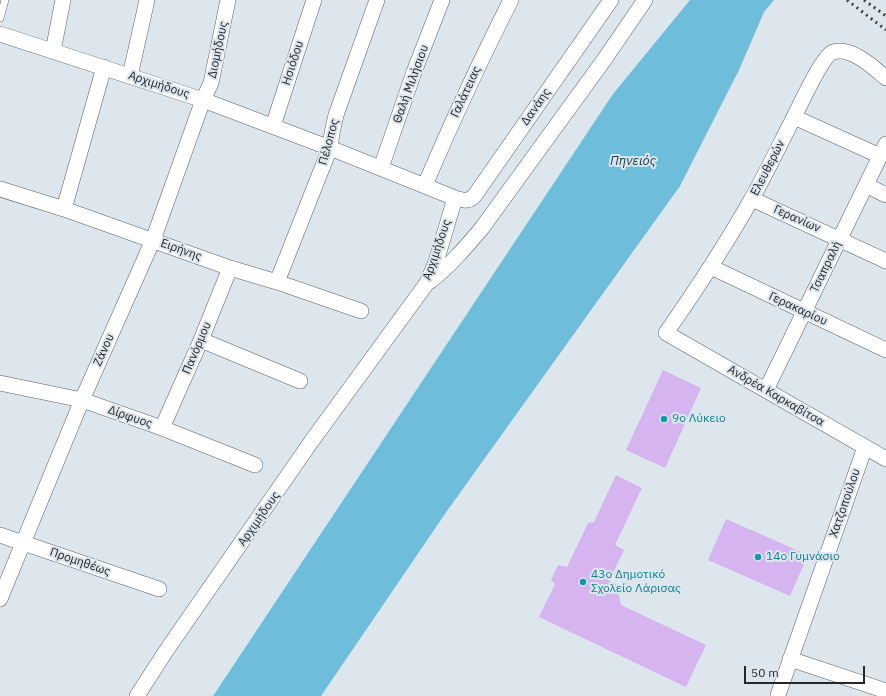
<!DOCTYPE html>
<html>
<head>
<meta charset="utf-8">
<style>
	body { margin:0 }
	#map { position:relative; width:886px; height:696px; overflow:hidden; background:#dde6ed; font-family:"IBM Plex Sans",sans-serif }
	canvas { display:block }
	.scale { position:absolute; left:744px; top:666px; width:121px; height:18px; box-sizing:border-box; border:2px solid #24282a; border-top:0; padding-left:5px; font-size:12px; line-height:14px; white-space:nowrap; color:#24282a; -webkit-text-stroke:3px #dde6ed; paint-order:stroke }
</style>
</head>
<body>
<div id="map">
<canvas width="886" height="696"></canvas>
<div class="scale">50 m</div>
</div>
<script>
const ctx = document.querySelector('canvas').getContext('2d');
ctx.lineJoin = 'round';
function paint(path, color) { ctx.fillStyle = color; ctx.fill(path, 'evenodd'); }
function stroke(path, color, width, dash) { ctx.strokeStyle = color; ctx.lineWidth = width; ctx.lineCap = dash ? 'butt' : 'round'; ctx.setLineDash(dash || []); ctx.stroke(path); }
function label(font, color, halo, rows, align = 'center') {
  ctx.font = font + ' "IBM Plex Sans",sans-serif'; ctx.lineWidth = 4; ctx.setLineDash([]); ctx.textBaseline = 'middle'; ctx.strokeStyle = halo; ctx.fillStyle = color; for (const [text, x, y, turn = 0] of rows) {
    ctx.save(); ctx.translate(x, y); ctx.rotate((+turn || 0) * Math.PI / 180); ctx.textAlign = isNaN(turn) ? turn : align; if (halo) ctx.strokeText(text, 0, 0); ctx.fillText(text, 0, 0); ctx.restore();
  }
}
paint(new Path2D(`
	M690,0h84l-10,12 -25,58 -59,116 -233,325 -126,185h-108l400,-602z`), '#6ebedb');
paint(new Path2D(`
	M663,370l38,18 -36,80 -39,-18z
	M616,475l26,13 -27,57 9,5 -15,31 7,3 5,21 85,40 -20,42 -147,-70 16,-33 -4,-4 7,-15 9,2 21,-44 6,-1z
	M726,519l82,36 -18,41 -82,-36z`), '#d6b4f0');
const lane = new Path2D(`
	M0,18l5,-18`);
const street = new Path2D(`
	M0,34l203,66 127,48 125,50 -19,64 -9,21 -116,159 -145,209 -29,45
	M53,51l10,-51
	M130,76l17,-76
	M886,78c-12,-10 -35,-32 -53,-26 -10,3 -34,55 -40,67 -14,27 -27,55 -42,81 -26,46 -55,90 -85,133l220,126
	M794,117l86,39
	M273,126l41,-126
	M381,168l33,-96 28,-72
	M425,185c27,-63 55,-124 86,-185
	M866,185l20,10
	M0,189l64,20 166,59 47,14 84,29
	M455,198c8,2 13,5 20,-3l136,-195
	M752,199l134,62
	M64,209l40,-142
	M711,267l175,83
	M277,282l53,-134 2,-15 4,-18 41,-115
	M429,282c20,-15 37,-35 53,-54l122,-168 41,-60
	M201,340l99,41
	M0,383l82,17 80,28 93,37
	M766,390l120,-246
	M162,428l39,-88 29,-72
	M0,535l159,54
	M0,599l82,-199 71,-160 50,-140 8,-17 17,-83
	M790,659l96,32
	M778,695l87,-248`);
stroke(lane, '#575e65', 8);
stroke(street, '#575e65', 16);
stroke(lane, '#fff', 7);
stroke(street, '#fff', 15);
stroke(new Path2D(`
	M847,0l39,30
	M864,0l22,16`), '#3c4143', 3, [2, 4]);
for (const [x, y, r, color] of [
	[664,419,4,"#0f9aa8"],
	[758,557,4,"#0f9aa8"],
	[583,582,4,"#0f9aa8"]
]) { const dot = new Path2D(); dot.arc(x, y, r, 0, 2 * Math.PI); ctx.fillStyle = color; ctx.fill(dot); stroke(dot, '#dde6ed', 1.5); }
label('12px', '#24282a', '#dde6ed', [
	["Διομήδους",218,50,-78],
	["Ησιόδου",293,63,-72],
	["Θαλή Μιλήσιου",411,84,-70],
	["Αρχιμήδους",159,85,18],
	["Γαλάτειας",466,92,-65],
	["Δανάης",536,107,-55],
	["Πέλοπος",329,142,-75],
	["Ελευθερών",768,168,-63],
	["Γερανίων",797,219,24],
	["Ειρήνης",181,250,20],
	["Αρχιμήδους",437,250,-71],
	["Τσαπραλή",826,267,-64],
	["Γερακαρίου",798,309,25],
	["Πανόρμου",197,348,-67],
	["Ζάνου",104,350,-66],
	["Ανδρέα Καρκαβίτσα",776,396,30],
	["Δίρφυος",130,417,19],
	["Χατζοπούλου",845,503,-71],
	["Αρχιμήδους",259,519,-55],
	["Προμηθέως",80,562,19]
]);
label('12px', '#0d838f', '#dde6ed', [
	["9ο Λύκειο",672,419],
	["14ο Γυμνάσιο",766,557],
	["43ο Δημοτικό",591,575],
	["Σχολείο Λάρισας",591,589]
], 'left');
label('italic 13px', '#153a47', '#dde6ed', [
	["Πηνειός",633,161]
]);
</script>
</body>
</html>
